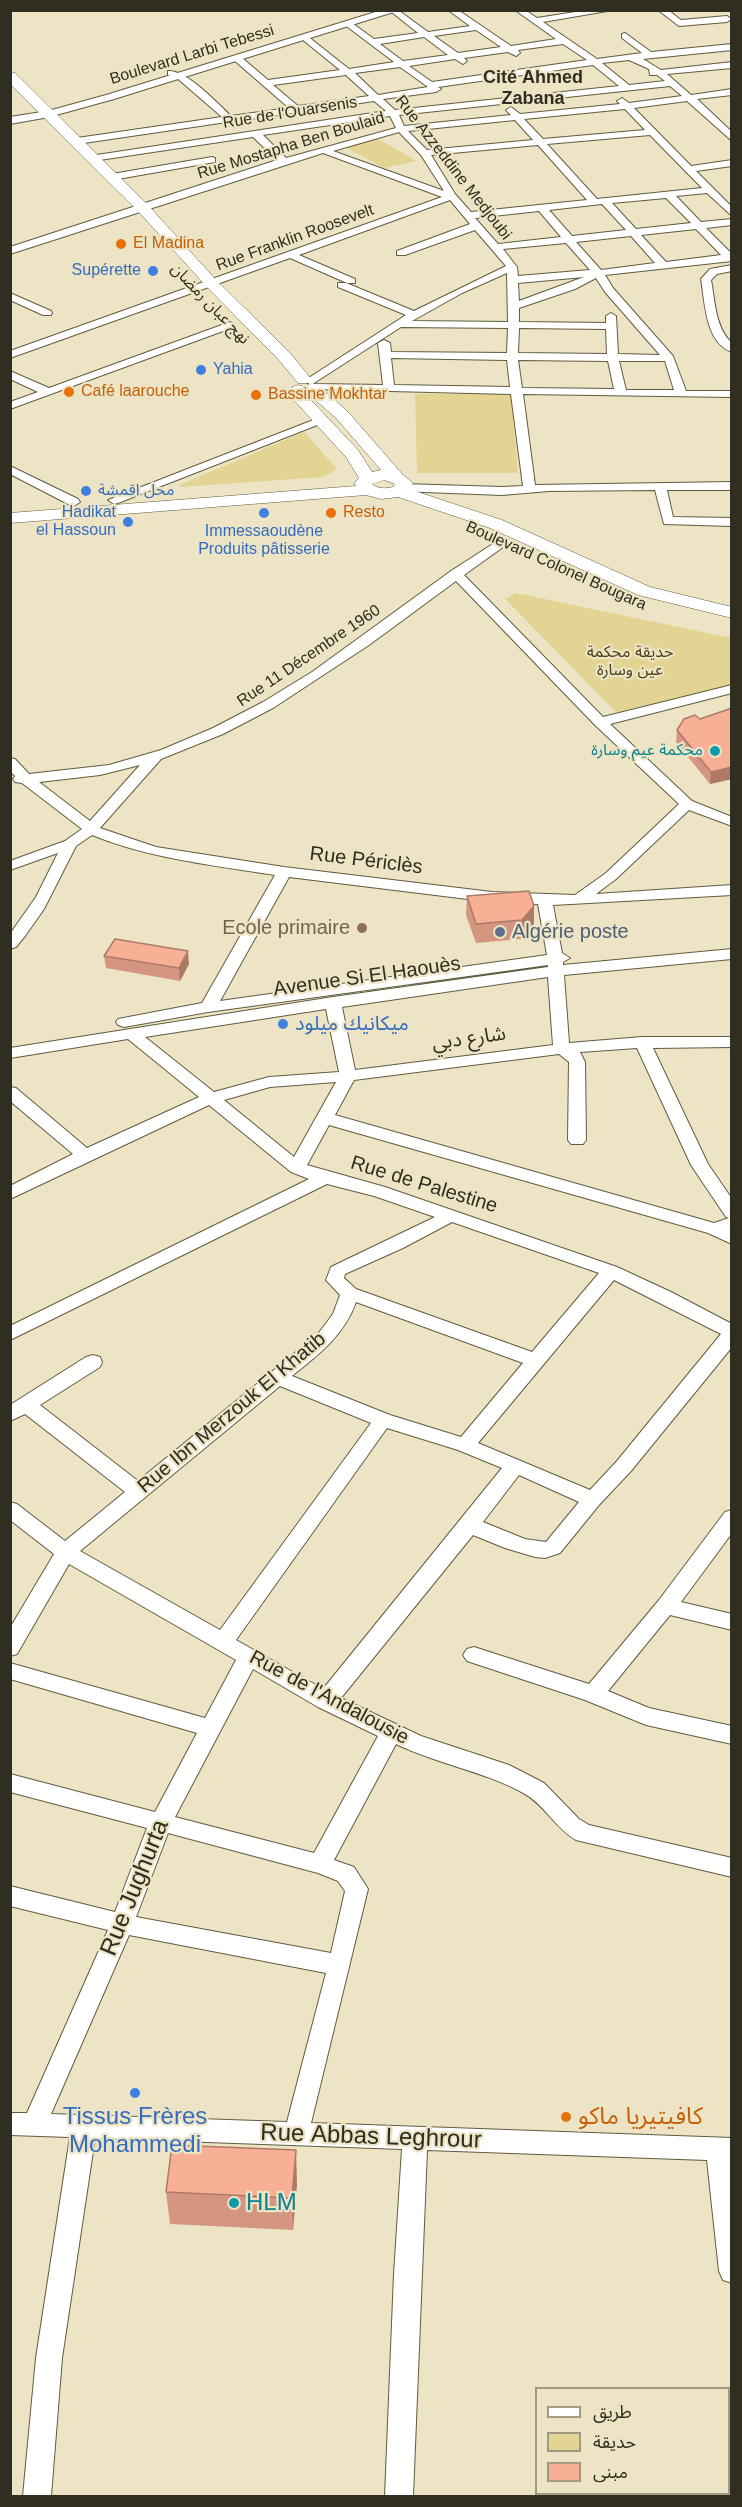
<!DOCTYPE html>
<html>
<head>
<meta charset="utf-8">
<style>
	body { margin:0 }
	#map { position:relative; width:742px; height:2507px; overflow:hidden; background:#ece4c4; font-family:Helvetica,"Noto Sans Arabic",sans-serif }
	canvas { display:block }
	.frame { position:absolute; inset:0; border:12px solid #302d21; pointer-events:none }
	.legend { position:absolute; left:535px; top:2387px; width:195px; height:108px; box-sizing:border-box; background:#ece4c4; border:2px solid #a19b83; margin:0; padding:8px 10px; list-style:none; font-size:18px; color:#302d21 }
	.legend li { display:flex; align-items:center; gap:12px; height:30px }
	.legend b { width:30px; border:2px solid #a19b83 }
</style>
</head>
<body>
<div id="map">
<canvas width="742" height="2507"></canvas>
<div class="frame"></div>
<ul class="legend">
<li><b style="height:8px;background:#fff"></b>طريق</li>
<li><b style="height:16px;background:#e4d493"></b>حديقة</li>
<li><b style="height:16px;background:#f7af95"></b>مبنى</li>
</ul>
</div>
<script>
const ctx = document.querySelector('canvas').getContext('2d');
ctx.lineJoin = 'round';
function paint(path, color) { ctx.fillStyle = color; ctx.fill(path, 'evenodd'); }
function stroke(path, color, width, dash) { ctx.strokeStyle = color; ctx.lineWidth = width; ctx.lineCap = dash ? 'butt' : 'round'; ctx.setLineDash(dash || []); ctx.stroke(path); }
function label(font, color, halo, rows, align = 'center') {
  ctx.font = font + ' Helvetica,"Noto Sans Arabic",sans-serif'; ctx.lineWidth = 4.5; ctx.setLineDash([]); ctx.textBaseline = 'middle'; ctx.strokeStyle = halo; ctx.fillStyle = color; for (const [text, x, y, turn = 0] of rows) {
    ctx.save(); ctx.translate(x, y); ctx.rotate((+turn || 0) * Math.PI / 180); ctx.textAlign = isNaN(turn) ? turn : align; if (halo) ctx.strokeText(text, 0, 0); ctx.fillText(text, 0, 0); ctx.restore();
  }
}
paint(new Path2D(`
	M378,139l39,22 -33,7 -39,-21z
	M415,394h96l7,79h-101z
	M304,432l33,37 -13,8 -144,10 -1,-2z
	M516,593l215,45v48l-115,26 -111,-113z`), '#e4d493');
const minor = new Path2D(`
	M389,10h9l30,22 42,-6 -22,-16h10l53,36 45,-7 -41,-29h10l12,8 51,-8h25l-70,12 54,37 45,-6 -20,-15v-4l3,-1 26,19 81,-8v6l-89,9 18,11 71,-8v6l-65,6 24,21 41,-6v6l-35,4 35,33v9l-45,-40 -53,7 57,58 41,-6v6l-36,5 36,36v9l-25,-23 -31,3 25,26 31,-3v6l-26,3 26,26v7l-127,14 8,13 60,68 13,35h46v6l-209,-3 12,91 197,-3v8h-65l6,27 59,1v8l-68,-2 -9,-34 -106,1 -47,4 -104,-4v-6l4,-1 100,3 21,-1 -12,-92 -201,-5 -2,-2 6,-3 69,1 -5,-42 6,-3 6,3 1,9 116,1 1,-25 -107,-1 -87,56 -4,1 -6,-3 102,-66 -68,-28v-4h8l68,28 92,-45 -31,-36 -70,25h-8v-4l73,-27 -20,-24 -151,55 56,24v4h-8l-57,-25 -280,100v-7l432,-154 -119,-44 -313,101v-7l267,-87 -24,-23 -160,24 -3,-1v-4l296,-45 -12,-10 -137,20 3,3 -5,3 -8,-5 -150,22 -5,-3 5,-3 145,-21 -45,-39 -9,-3v-4c19,-1 49,32 63,45l58,-8 -54,-47v-4h6l27,23 72,-10 -37,-30 -1,-2 4,-3 43,34 45,-7 -49,-37 7,-2 22,16 44,-6zM476,30l25,17 -43,6 -24,-17zM424,37l24,18 -45,6 -23,-17zM563,44l24,16 -155,22 -23,-16 46,-7 8,5 4,-3 -3,-3 44,-6 8,4 4,-3 -2,-3zM629,60l20,9 1,6h7l8,6 -36,4 -27,-22zM593,65l26,21 -224,24 -12,-11 53,-7 5,-3 -3,-2zM400,67l28,20 -50,8 -23,-22zM346,75l23,21 -71,10 -25,-21zM670,86l12,10 -53,7 -7,-5 -5,3 3,3 -100,10 -9,-7 -5,3 5,5 -107,11 -5,-11zM625,109l20,21 -102,9 -19,-20zM390,116l6,12 -110,30 -23,-23zM515,120l18,20 -106,10 -19,-19zM399,132l22,23 23,36 -111,-40zM650,135l52,53 -105,11 -50,-55zM538,145l49,55 -116,12 -16,-18 -24,-39zM666,198l25,25 -55,6 -24,-26zM602,204l24,26 -54,6 -23,-26zM539,211l22,26 -63,7 -23,-26zM696,229l25,26 -55,7 -25,-27zM631,236l24,27 -54,7 -25,-28zM566,243l24,27 -72,6 -1,-9 -14,-18zM507,273l1,49 -96,-1 50,-28zM584,277l-65,24 -1,-18zM596,278l9,14 55,63 -42,-1 -2,-38 -5,-3 -5,3v7l-87,-1v-14l56,-19zM519,328l87,1 1,25 -89,-1zM391,358l116,2 3,27 -116,-2zM518,360l90,1 6,28 -92,-1zM619,361h46l9,29h-48z
	M658,10h10l13,10 46,-4 4,3 -4,3 -48,4z
	M212,157l3,1v4l-103,18 -5,-3 5,-3z
	M732,265v6l-15,3 -6,6c4,20 4,48 21,63v9c-27,-9 -27,-50 -31,-73l9,-10z
	M10,293l41,18 1,2 -1,2h-8l-33,-15z
	M230,322l5,3 -1,2 -224,82v-7l28,-10 -28,-13v-8l39,17z
	M321,417l4,1v4l-207,81 -4,1 -6,-4z
	M10,466l68,33 2,3 -6,4 -4,-1 -60,-31z
	M502,538l6,4 -2,3 -42,30 139,142 129,-32v8l-122,31 82,77 40,16v9l-43,-16 -73,69 -20,15 136,-9v10l-179,10 9,48 8,5 -7,4v3l169,-16v10l-168,16 5,68 73,-6h90v10l-79,1 55,116 24,35v45l-24,-11 -379,-108 -22,40 78,22 232,80 54,25 61,32v23l-101,124 -32,34 -39,48 -15,5 -10,-1 -30,-9 -32,-13 -132,163 80,38 88,29 35,18 35,36 10,6 143,33v19l-156,-37c-21,-12 -31,-35 -51,-46 -41,-23 -88,-30 -129,-50l-62,116 20,7 14,22 -57,234 421,15v145l-9,-3 -4,-9 -12,-111 -280,-10 -14,346h-28l9,-222 8,-125 -307,-11 -33,220 -11,138h-28l13,-138 34,-221 -60,-2v-22h17l81,-183 -98,-24v-20l105,26 32,-84 -137,-36v-18l145,38 42,-79 -187,-54v-16l195,55 31,-58 -167,-96 -52,90 -7,2v-28l44,-74 -44,-34v-18l7,2 48,37 60,-49 -100,-78 -15,7v-16l76,-48 7,-2 7,2 2,5 -2,5 -60,38 98,76 180,-147 15,-20 7,-19 -14,-15 5,-13 104,-50 -61,-21 -47,-12 -317,156v-14l299,-147 -18,-7 -82,-67 -199,94v-13l63,-32 -63,-53v-14l6,1 71,60 112,-51 -71,-58 -118,19v-10l323,-51 215,-30v-2l-340,47 -84,15 -6,-2 -2,-3 2,-3 84,-16 73,-128c-62,-10 -124,-16 -183,-40l-16,11 -32,63 -19,27 -9,11 -6,2v-15l26,-37 22,-44 -48,17v-9l55,-20 17,-12 -60,-46 -7,-1 -2,-3 2,-3 -5,-5v-13l5,1 14,15 80,-9 52,-15 52,-22 50,-26 49,-30 139,-101zM456,581l139,144 84,79 -73,69 -31,22 -83,-3 -208,-25 -128,-20 -56,-19 61,-69 62,-25 50,-26 96,-63zM140,765l-50,56 -51,-39 61,-7zM289,877l203,25 46,2 9,51 -327,46zM548,977l5,68 -198,25 -13,-63zM326,1009l13,63 -70,5 -55,15 -69,-55zM637,1048l54,117 35,52 3,1 -15,5 -379,-108 19,-35 205,-26 10,8 -1,78 3,4h12l3,-4 -1,-78 -5,-10zM336,1082l-42,75 -70,-57 46,-13zM452,1222l147,51 -67,79 -176,-63 -12,-11 1,-4 58,-26zM614,1280l107,54 -104,127 -27,29 -112,-47zM356,1302l167,61 -62,74 -71,-22 -98,-39c26,-21 52,-40 64,-74zM280,1386l91,37 -151,207 -140,-79zM387,1428l71,22 44,18 -179,221 -87,-49zM519,1475l60,27 -33,40 -21,-3 -42,-17zM253,1669l65,38 60,29 -64,117 -139,-36zM168,1833l150,40 20,8 7,10 -14,62 -195,-36zM129,1935l197,38 -39,149 -236,-8z
	M732,1510v23l-51,69 51,12v16l-62,-15 -62,76 41,17 83,18v18l-86,-19 -61,-25 -118,-39 -4,-6 4,-6 7,-2 115,37 70,-84 66,-88z`);
const tertiary = new Path2D(`
	M382,10h18l-286,89 -65,18 -39,7v-7l38,-6 58,-16z`);
const secondary = new Path2D(`
	M10,72l5,1 132,131 70,77 73,72 22,27 -2,3h-12l-20,-24 -71,-72 -70,-77 -127,-126z
	M312,383l6,2 30,27 55,63 10,8 -4,6 93,31 148,67 82,20v11l-94,-23 -148,-67 -92,-31 -17,2 -15,-4 -356,28v-10l346,-27 -2,-3 5,-5 -13,-21 -54,-59 -2,-8 2,-3 6,-2 6,2zM306,392l30,26 45,52 -9,2 -14,-22 -50,-53zM384,480l11,4 -2,3c-8,2 -15,2 -21,-3z`);
stroke(minor, '#625b3f', 2);
stroke(tertiary, '#625b3f', 2);
stroke(secondary, '#625b3f', 1);
paint(minor, '#fff');
paint(tertiary, '#fff');
paint(secondary, '#fff');
paint(new Path2D(`
	M732,708v71l-22,5 -34,-42 1,-12 23,-11z
	M467,896l67,10v18l-13,15 -45,4 -10,-28z
	M104,956l85,8 -9,17 -74,-13z
	M297,2183l-4,47 -123,-6 -4,-32z`), '#d49680');
paint(new Path2D(`
	M732,767v12l-22,5 1,-12z
	M534,906v18l-13,15 1,-19z
	M188,951l1,13 -9,17 -1,-13z
	M296,2150l1,33 -4,47 -1,-32z`), '#ad7a68');
const building = new Path2D(`
	M732,708v59l-21,5 -34,-42 7,-11 11,-4 5,4z
	M529,891l5,15 -12,14 -46,4 -9,-28z
	M115,939l73,12 -9,17 -75,-12z
	M172,2145l124,5 -4,48 -126,-6z`);
paint(building, '#f7af95');
stroke(building, '#ad7a68', 1.5);
for (const [x, y, r, color] of [
	[121,244,6,"#e8710a"],
	[153,271,6,"#3f7fe0"],
	[201,370,6,"#3f7fe0"],
	[69,392,6,"#e8710a"],
	[256,395,6,"#e8710a"],
	[86,491,6,"#3f7fe0"],
	[264,513,6,"#3f7fe0"],
	[331,513,6,"#e8710a"],
	[128,522,6,"#3f7fe0"],
	[715,751,6,"#0f9aa8"],
	[362,928,6,"#8d6e63"],
	[500,932,6,"#5c6f8a"],
	[283,1024,6,"#3f7fe0"],
	[135,2093,6,"#3f7fe0"],
	[566,2117,6,"#e8710a"],
	[234,2203,6,"#0f9aa8"]
]) { const dot = new Path2D(); dot.arc(x, y, r, 0, 2 * Math.PI); ctx.fillStyle = color; ctx.fill(dot); stroke(dot, '#ece4c4', 2); }
label('16px', '#302d21', '#ece4c4', [
	["Boulevard Larbi Tebessi",192,55,-17],
	["Rue de l'Ouarsenis",290,113,-9],
	["Rue Mostapha Ben Boulaid",291,146,-17],
	["Rue Azzeddine Medjoubi",453,168,52],
	["Rue Franklin Roosevelt",295,238,-20],
	["نهج عبان رمضان",210,304,46],
	["Boulevard Colonel Bougara",556,566,24],
	["Rue 11 Décembre 1960",309,656,-34]
]);
label('16px', '#c56008', '#ece4c4', [
	["El Madina",133,244],
	["Café laarouche",81,392],
	["Bassine Mokhtar",268,395],
	["Resto",343,513]
], 'left');
label('16px', '#366cbe', '#ece4c4', [
	["Supérette",141,271],
	["Yahia",213,370,"left"],
	["محل اقمشة",98,491,"left"],
	["Hadikat",116,513],
	["el Hassoun",116,531],
	["Immessaoudène",264,532,"center"],
	["Produits pâtisserie",264,550,"center"]
], 'right');
label('16px', '#4a4119', '#ece4c4', [
	["حديقة محكمة",630,653],
	["عين وسارة",630,671]
]);
label('16px', '#0d838f', '#ece4c4', [
	["محكمة عيم وسارة",703,751]
], 'right');
label('bold 18px', '#302d21', '#ece4c4', [
	["Cité Ahmed",533,78],
	["Zabana",533,99]
]);
label('20px', '#302d21', '#ece4c4', [
	["Rue Périclès",366,861,7],
	["Avenue Si El Haouès",367,977,-8],
	["شارع دبي",469,1039,-8],
	["Rue de Palestine",424,1185,17],
	["Rue Ibn Merzouk El Khatib",232,1413,-40],
	["Rue de l'Andalousie",329,1698,28]
]);
label('20px', '#785e54', '#ece4c4', [
	["Ecole primaire",350,928]
], 'right');
label('20px', '#4e5e75', '#ece4c4', [
	["Algérie poste",512,932]
], 'left');
label('20px', '#366cbe', '#ece4c4', [
	["ميكانيك ميلود",295,1024]
], 'left');
label('24px', '#302d21', '#ece4c4', [
	["Rue Jughurta",135,1888,-68],
	["Rue Abbas Leghrour",371,2137,2]
]);
label('24px', '#366cbe', '#ece4c4', [
	["Tissus Frères",135,2117],
	["Mohammedi",135,2145]
]);
label('24px', '#c56008', '#ece4c4', [
	["كافيتيريا ماكو",578,2117]
], 'left');
label('24px', '#0d838f', '#ece4c4', [
	["HLM",246,2203]
], 'left');
</script>
</body>
</html>
